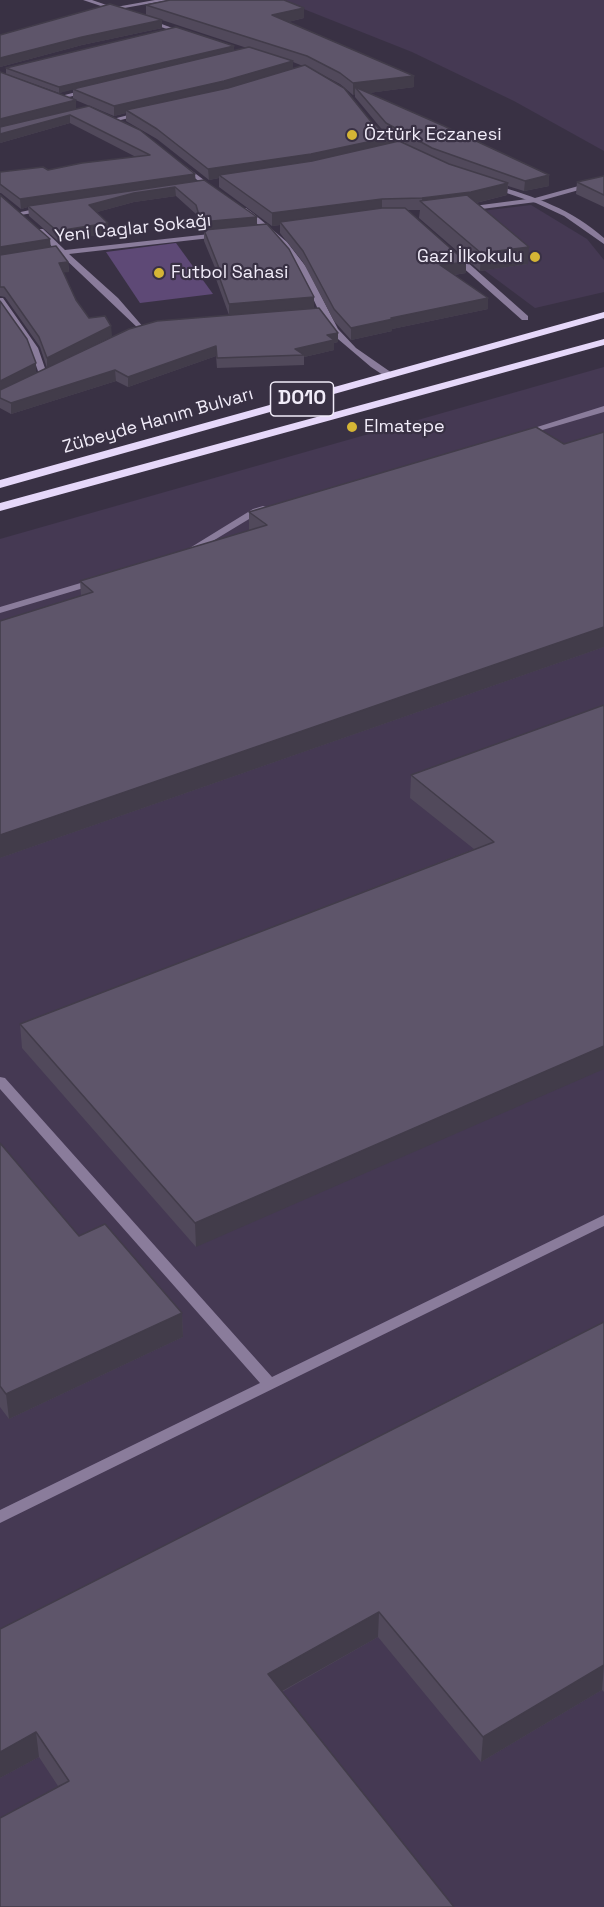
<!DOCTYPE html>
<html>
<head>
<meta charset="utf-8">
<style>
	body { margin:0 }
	canvas { display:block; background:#393144 }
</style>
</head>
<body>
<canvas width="604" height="1907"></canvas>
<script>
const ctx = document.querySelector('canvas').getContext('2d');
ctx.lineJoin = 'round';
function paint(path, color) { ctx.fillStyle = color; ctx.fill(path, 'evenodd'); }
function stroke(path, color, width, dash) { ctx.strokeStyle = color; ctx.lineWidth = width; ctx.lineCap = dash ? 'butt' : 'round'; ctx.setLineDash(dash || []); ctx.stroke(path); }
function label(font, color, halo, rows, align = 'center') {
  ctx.font = font + ' "Space Grotesk",sans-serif'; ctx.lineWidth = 4.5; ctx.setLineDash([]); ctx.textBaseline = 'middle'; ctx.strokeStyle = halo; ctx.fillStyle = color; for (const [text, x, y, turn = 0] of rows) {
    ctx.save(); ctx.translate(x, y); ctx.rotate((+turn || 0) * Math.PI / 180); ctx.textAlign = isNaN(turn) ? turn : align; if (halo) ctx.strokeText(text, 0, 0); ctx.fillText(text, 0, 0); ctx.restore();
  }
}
paint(new Path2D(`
	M281,0h323v151l-90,-50 -102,-49z
	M531,205l56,34 17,21v32l-69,16 -51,-38 -60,-52z
	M604,367v1540h-604v-1368z`), '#453953');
paint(new Path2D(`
	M176,243l37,51 -73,9 -34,-51z`), '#5e4976');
paint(new Path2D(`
	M155,0h14l-67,12 -3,-2z
	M88,89l2,1v2l-30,7 -3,-2z
	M140,112l2,1v2l-30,7 -3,-2z
	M180,165h4l32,24v2h-4l-32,-24z
	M604,179v4l-68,19 -70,9 -4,-2 4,-2 69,-9z
	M44,207l4,2 -1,2 -27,4 -4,-2z
	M240,208h6l8,6 33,28 20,26 31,61 18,19 36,25v4h-6l-15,-10 -33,-28 -17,-23 -18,-40 -14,-24 -23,-22 -26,-18z
	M37,229h6l22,21 154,-17 4,2 -4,2 -150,17 49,44 26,30 -4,2 -79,-75 -18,1v-4l14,-1 -20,-18z
	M451,253h6l71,63v4h-6l-71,-63z
	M0,298h3l35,50 9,26 -1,2 -7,-2 -9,-26 -30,-42z
	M604,406v6l-82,24 -4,-3z
	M263,506l3,1v4l-7,2 -71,43h-6l-2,-2 73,-45z
	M94,579l3,1v4l-97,29v-6z
	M0,1077l5,1 267,299 332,-162v11l-604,297v-13l260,-127 -260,-294z`), '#8a7c9b');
paint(new Path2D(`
	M83,0h9l29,10 -5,1z
	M144,19h4l38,14 -5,1 -37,-13z
	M494,185c40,11 79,25 110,53v6l-40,-28 -28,-13 -44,-15v-2z`), '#8a7c9b');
paint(new Path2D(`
	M604,312v6l-604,170v-8z
	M604,339v6l-604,166v-8z`), '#e6d8fa');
paint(new Path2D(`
	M146,5l158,13 -16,4 126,65 -46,6 181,93 -25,5 -16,-5 -1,9 -31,8 52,61 -48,7 -61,-53 1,-8h-13l59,52v11l-12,2 34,34 -96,20v2l-41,9 -17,-19 -31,-59 -23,-29v-8l-8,1 -53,-39v-9l-10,2 -52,-41 -31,-18v-8l-12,3 -41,-17v-10l-14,4 -53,-19v-6l228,-22v5l13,-3 -85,-28v8l-80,17 -82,22v-32l146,-20zM293,62l10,4 -10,3zM317,72l23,12 13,11 2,-1v3l30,36 -12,-9zM387,134l19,10 -15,-1z
	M0,72l76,28v9l13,-3 107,75 61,36v8l57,83 24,25v9l-4,1v7l-30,7v8l-87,3 -1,-12 -88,31 -12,-6 -105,33 -11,-6v-107l36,72 11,-5 -7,-21 -35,-50 -5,-1v-101l51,52 17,15 1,10h-6l13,28 13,18 23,18 -46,23 163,-44 -13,-36v-9l-12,-29v-9h-2l-6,-18 -20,-18 -42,6 -37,10 12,21 -51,8 -29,-25 -1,-9 -7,2 -20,-16h-1v-21l48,-2 88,-13 -66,-34 -70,20z
	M604,176v31l-28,-13 1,-12z
	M604,432v215l-604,211 81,-262 -1,-15 169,-50v-19l315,-68z
	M604,705l-408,542 -174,-199 -2,-24 454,-175 -64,-51 1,-23z
	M0,1143l79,93 103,77 1,24 -174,82 -9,-12z
	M604,1322v370l-2,-2 -121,72 -103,-125 -96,55 -224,94 -19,-29 -39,21v-149z`), '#51495b');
paint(new Path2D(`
	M304,8v10l-32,8v-11z
	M162,20v8l-80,17 -82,22v-9l82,-21z
	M234,46v6l-175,41v-6z
	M293,61v10l-69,20 -98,19v3l-12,3v-10z
	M414,76v11l-53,7 -6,-7v7l-2,1v-12z
	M76,100v9l-76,19v-9z
	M70,115v8l-70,20v-9z
	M391,137v10l-169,31 -3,-3v3l-10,2 -1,-11z
	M195,174l1,9 -168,23v1l-7,2 -1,-10z
	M549,175v11l-25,5 1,-10z
	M508,183l-1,12 -36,9 -49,-1v-5z
	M175,187l1,9 -42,6 -44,12 -1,-9 45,-12z
	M382,199v12l-102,11v3l-8,1v-13z
	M257,217v9l-55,6 -1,-10z
	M108,223l1,10 -51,8 -1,-10z
	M50,239l1,10 -51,8v-10z
	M529,247l-1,17 -48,7 1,-18z
	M68,262l1,10 -10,1v-10z
	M466,262v11l-27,4 1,-12z
	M314,297v11l-85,7v-11z
	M488,298v11l-96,20v2l-41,9v-12l40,-10z
	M111,326l1,10 -65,32v-10z
	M338,333v9l-4,1v7l-30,7v-2l-9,-6 32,-14z
	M216,346v10l-88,31v-10z
	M36,363v10l-36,18v-10z
	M115,370l1,11 -105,33v-11z
	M604,627v20l-604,211v-23z
	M604,1046v23l-408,178 -1,-24z
	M182,1313l1,24 -174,82 -3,-25z
	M379,1612l-1,25 -110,62v-25z
	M604,1665l-2,25 -121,72 2,-25z
	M36,1732l3,25 -39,21v-26z`), '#423c4a');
const building = new Path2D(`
	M170,0h114l20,8 -32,7 142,61 -61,7 -13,-10 -33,-17 -161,-51z
	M110,4l52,16 -80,17 -82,21v-23z
	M176,27l58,19 -175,41 -53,-19z
	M249,47l44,14 -69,20 -110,25 -41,-17z
	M305,65l39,23 29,36 18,13 -80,17 -103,15 -51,-40 -31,-19 102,-22z
	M0,72l76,28 -76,19z
	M355,87l89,39 105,49 -24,6 -93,-33 -46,-25z
	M89,106l51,24 55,44 -175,25 -20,-15v-12l43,-5 5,3 34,-7 68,-8 -80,-40 -70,19v-7z
	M399,141l50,23 59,19 -37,9 -49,6 -40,1 -110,14 -53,-38 93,-14z
	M604,176v19l-27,-13z
	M204,180l53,37 -56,5 -5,-17 -21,-18 -41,6 -45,12 19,18 -51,8 -29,-25z
	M0,195l50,44 -50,8z
	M467,195l62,52 -48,6 -61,-52z
	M382,208h23l61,54 -26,3 48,33 -97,20 2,1 -42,9 -17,-19 -31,-58 -23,-29z
	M267,224l22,25 25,48 -85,7 -13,-36h3l-15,-38z
	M56,246l12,16 -9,1 17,37 13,18 16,-2 6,10 -64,32 -8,-21 -35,-50h-4v-32z
	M0,301l27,38 9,24 -36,18z
	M319,308l19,25 -11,2 7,5 -39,9 9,6 -87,3 -1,-12 -88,31 -13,-7 -104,33 -11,-5v-8l129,-61 28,-8z
	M536,427l28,17 40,-12v195l-604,208v-214l93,-29 -13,-11 187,-56 -18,-13z
	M604,705v341l-409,177 -175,-199 474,-182 -83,-67z
	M0,1143l79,93 26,-12 77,89 -176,81 -6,-8z
	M604,1322v343l-121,72 -104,-125 -111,62 186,233h-454v-89l69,-37 -33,-49 -36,20v-123z`);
paint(building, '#5e556a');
stroke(building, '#423c4a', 1.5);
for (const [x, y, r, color] of [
	[352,135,6,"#d5b535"],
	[535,257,6,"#d5b535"],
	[159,273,6,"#d5b535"],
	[352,427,6,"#d5b535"]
]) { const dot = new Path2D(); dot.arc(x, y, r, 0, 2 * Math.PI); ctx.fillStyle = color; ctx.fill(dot); stroke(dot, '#393144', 2); }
label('18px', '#f1ecf9', '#393144', [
	["Öztürk Eczanesi",364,135],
	["Gazi İlkokulu",523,257,"right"],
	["Futbol Sahasi",171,273],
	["Elmatepe",364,427]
], 'left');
label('18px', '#f1ecf9', '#393144', [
	["Yeni Caglar Sokağı",133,229,-6],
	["Zübeyde Hanım Bulvarı",158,421,-16]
]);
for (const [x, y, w] of [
	[302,399,63]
]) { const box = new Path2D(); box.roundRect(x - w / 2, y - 17, w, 34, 4.5); ctx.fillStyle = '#393144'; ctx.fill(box); stroke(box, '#f1ecf9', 1.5); }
label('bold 20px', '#f1ecf9', null, [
	["D010",302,399]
]);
</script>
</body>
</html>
